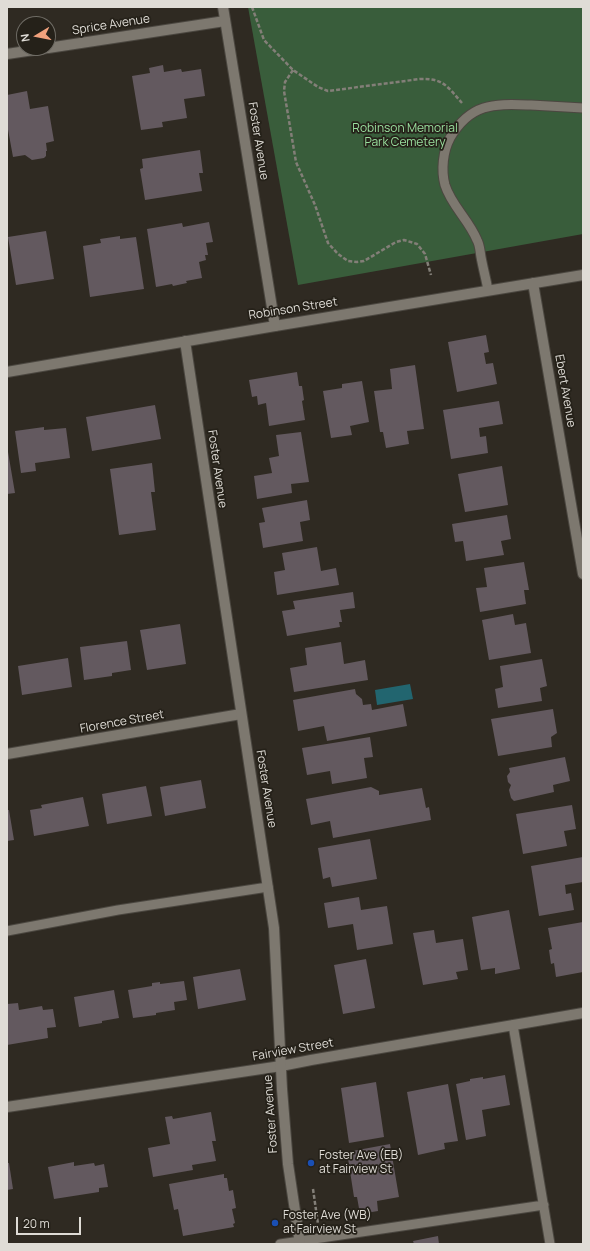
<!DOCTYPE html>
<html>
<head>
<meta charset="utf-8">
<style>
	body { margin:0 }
	#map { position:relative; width:590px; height:1251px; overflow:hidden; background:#2f2a22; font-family:Manrope,sans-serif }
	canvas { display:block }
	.frame { position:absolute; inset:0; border:8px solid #dfdcd6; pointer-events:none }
	.north { position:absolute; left:16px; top:16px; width:40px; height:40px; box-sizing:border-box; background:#252119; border:1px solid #6f6c65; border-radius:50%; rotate:260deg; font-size:11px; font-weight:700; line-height:16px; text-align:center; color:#dfdcd6 }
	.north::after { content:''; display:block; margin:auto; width:14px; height:18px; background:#f1a17c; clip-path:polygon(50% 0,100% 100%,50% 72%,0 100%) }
	.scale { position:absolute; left:16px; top:1217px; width:65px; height:18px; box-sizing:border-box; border:2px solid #dfdcd6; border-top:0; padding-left:5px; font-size:12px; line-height:14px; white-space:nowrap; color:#dfdcd6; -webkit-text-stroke:3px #252119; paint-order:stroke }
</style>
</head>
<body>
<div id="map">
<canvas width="590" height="1251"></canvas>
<div class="frame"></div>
<div class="north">N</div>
<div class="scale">20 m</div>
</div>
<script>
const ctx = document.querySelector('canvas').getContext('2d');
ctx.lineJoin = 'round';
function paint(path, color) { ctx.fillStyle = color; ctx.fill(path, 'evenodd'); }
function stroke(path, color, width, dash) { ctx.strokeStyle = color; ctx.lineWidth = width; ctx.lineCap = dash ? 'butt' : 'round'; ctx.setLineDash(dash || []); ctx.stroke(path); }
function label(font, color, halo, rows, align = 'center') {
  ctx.font = font + ' Manrope,sans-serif'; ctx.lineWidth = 3.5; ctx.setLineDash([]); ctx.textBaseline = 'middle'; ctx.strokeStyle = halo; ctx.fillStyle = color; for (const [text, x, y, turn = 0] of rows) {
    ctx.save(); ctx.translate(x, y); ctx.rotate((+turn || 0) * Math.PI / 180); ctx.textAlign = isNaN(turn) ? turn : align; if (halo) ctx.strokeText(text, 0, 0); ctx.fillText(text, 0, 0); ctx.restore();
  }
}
paint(new Path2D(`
	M248,7h335v227l-285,51z`), '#395d3b');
paint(new Path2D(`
	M410,684l3,15 -36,6 -2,-15z`), '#22656f');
paint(new Path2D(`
	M163,65l1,7 17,-3 1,3 19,-3 4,27 -21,3 3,19 -25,4 1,5 -22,3 -9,-54 18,-3 -1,-5z
	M27,91l3,18 18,-3 6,35 -8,2 1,8h-1v5l-2,2 -12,2 -7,-5 -12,2 -6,-33v-29z
	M200,150l3,23h-4l3,18 -57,9 -5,-31 3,-1 -1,-9z
	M209,222l4,20 -7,1 2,12h-3l1,5 -7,2 3,16 -16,3 1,2 -14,3 -1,-2 -16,3 -9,-58 35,-6 1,4z
	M46,231l8,48 -38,6 -8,-48z
	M120,236v3l16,-2 8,52 -54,8 -7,-51 18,-3 -1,-4z
	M486,335l3,17 -5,1 2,11 7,-1 4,21 -40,8 -9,-50z
	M415,365l9,64 -17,2 2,13 -23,4 -3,-16h-3l-6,-41 18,-2 -2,-20z
	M297,372l2,14h3l2,14 -2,1 3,19 -36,6 -3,-23 -8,2 -1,-9 -5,1 -3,-17z
	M362,381l7,41 -19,4 2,9 -21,3 -8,-47 19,-3v-4z
	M499,401l4,23 -24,4 1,9 6,-1 2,17 -37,6 -8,-49z
	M155,405l6,34 -69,12 -6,-34z
	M44,427v3l22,-2 4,30 -35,5 1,8 -15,2 -6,-42z
	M301,432l8,50 -18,2 1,9 -35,6 -3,-23 18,-3 -3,-15 10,-2 -3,-21z
	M7,446l8,47 -8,1z
	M152,463l3,29h-4l5,38 -37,5 -9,-66z
	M502,466l6,39 -43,7 -7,-38z
	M307,500l3,20 -10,2 3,19 -40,7 -4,-25 6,-1 -3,-14z
	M507,515l4,24 -10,2 3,14 -38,6 -3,-20 -8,1 -3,-18z
	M317,547l4,24 15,-3 3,17 -62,10 -3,-23 11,-2 -3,-17z
	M524,562l5,28h-5l2,14 -46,8 -4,-24 11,-1 -3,-19z
	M353,592l2,16 -15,2 2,12h-3l1,5 -53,9 -5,-25 13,-2 -2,-8z
	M513,614l2,11 11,-2 5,30 -42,7 -7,-40z
	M180,624l6,40 -39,6 -7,-40z
	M127,641l4,29 -19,3v3l-28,4 -4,-33z
	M341,642l3,22 21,-4 3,20 -74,12 -4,-24 17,-3 -2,-17z
	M68,658l4,29 -50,8 -4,-29z
	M542,659l5,27 -7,2 2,13 -44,7 -3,-19 8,-2 -3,-21z
	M355,689l1,5 6,5 1,6 8,-1 1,6 31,-6 4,22 -80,15 -3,-15 -26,5 -5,-31z
	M553,709l4,24 -6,4 1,10 -54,9 -7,-37z
	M370,737l3,20 -9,1 3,20 -35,6 -2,-13 -23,4 -5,-27z
	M565,757l5,24 -17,4 1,7 -40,9 -3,-3 -2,-8 2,-5 -3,-3 -1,-6 3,-4 -1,-4z
	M201,780l5,28 -41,8 -5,-29z
	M146,786l6,30 -45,8 -5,-30z
	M371,787l8,4v4l43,-7 4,20 3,-1 2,13 -98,18 -3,-17 -19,4 -5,-26z
	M83,797l6,29 -55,10 -4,-26 12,-2 -1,-3z
	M572,805l4,24 -12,2 3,15 -44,8 -7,-40z
	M7,810h2l5,30 -7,1z
	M370,839l7,40 -45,8 -2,-10 -7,2 -5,-31z
	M583,857v25l-18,3 1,9 5,-1 3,17 -35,6 -8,-50z
	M359,897l2,13 26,-4 6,38 -36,6 -4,-26 -25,4 -4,-25z
	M509,910l11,59 -25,5v-6l-14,2 -9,-53z
	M583,922v50l-27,5 -2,-14 -3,1 -2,-14 3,-1 -4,-21z
	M434,930l2,13 27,-4 5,31 -12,2 2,7 -35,6 -10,-52z
	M366,959l9,49 -32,6 -9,-49z
	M240,969l6,31 -48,9 -5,-32z
	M184,981l3,19 -13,2 1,8 -19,3v2l-23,3 -5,-28 24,-4v-3l8,-1v2z
	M114,990l5,28 -17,3v2l-23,4 -5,-30z
	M18,1003l1,7 23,-4 1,4 10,-1 3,18 -9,1 1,10 -41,7v-41z
	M505,1075l5,30 -28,5 4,26 -20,4 -10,-56 14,-3v-2l13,-2v2z
	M376,1082l8,55 -35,6 -8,-55z
	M448,1084l10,57 -14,2 1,6 -27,6 -11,-63z
	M211,1112l5,29h-4l4,20 -24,4 1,5 -40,7 -5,-29 22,-4 -5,-27 7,-1 1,3z
	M390,1144l9,53 -22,4 1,10 -18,3 -3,-17h-3l-7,-45z
	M74,1162v4l20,-3 1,3 9,-2 4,23 -9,1v4l-45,7 -6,-32z
	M7,1163h2l4,26 -6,1z
	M224,1174v4h3l2,13 4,-1 3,18 -4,1 3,14 -2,1 1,3 -51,9 -5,-27 -4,1 -5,-26z
	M438,1236l1,8h-25l-1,-3z`), '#63595f');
const service = new Path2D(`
	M488,290c-2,-11 -5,-22 -7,-33 -1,-5 -1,-12 -4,-17 -8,-20 -26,-35 -32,-55 -4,-15 -2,-34 5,-47 21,-36 45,-34 81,-33 18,1 35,2 52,3
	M7,931l111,-21 150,-23
	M513,1025l37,219
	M280,1244l264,-39`);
const minor = new Path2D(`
	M48,48l177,-27
	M7,54l40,-6
	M533,283l50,291
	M275,326l308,-51
	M7,754l234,-40
	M7,1107l274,-41 30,-6 272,-47`);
const tertiary = new Path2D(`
	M185,341l89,587 8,161 6,75 12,80
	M7,372l268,-46 -52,-319`);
stroke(service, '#4b4740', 11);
stroke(minor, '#4b4740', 12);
stroke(tertiary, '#4b4740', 12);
stroke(new Path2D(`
	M252,7l12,33 29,30 25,17 10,4 92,-12c23,-1 27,7 42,24
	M293,70l-8,12 -1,9 12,71 19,43 13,38 10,11 10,7 9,1 7,-1 32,-19 8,-2 13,4 8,10 6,21
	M313,1189l5,35`), '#837f78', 2.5, [4, 2]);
stroke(service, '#7d786f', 9);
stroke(minor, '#7d786f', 10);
stroke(tertiary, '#7d786f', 10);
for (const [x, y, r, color] of [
	[311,1163,4,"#1a4fb4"],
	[275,1223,4,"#1a4fb4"]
]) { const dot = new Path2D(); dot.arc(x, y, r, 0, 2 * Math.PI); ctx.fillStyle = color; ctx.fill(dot); stroke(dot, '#252119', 1.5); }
label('12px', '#dfdcd6', '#252119', [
	["Sprice Avenue",111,25,-9],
	["Foster Avenue",258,141,81],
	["Robinson Street",293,309,-9],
	["Ebert Avenue",565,391,80],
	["Foster Avenue",217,469,82],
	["Florence Street",122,722,-10],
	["Foster Avenue",266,789,81],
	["Fairview Street",293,1050,-10],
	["Foster Avenue",271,1114,-94]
]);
label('12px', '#99df9e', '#252119', [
	["Robinson Memorial",405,129],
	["Park Cemetery",405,143]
]);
label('12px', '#dfdcd6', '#252119', [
	["Foster Ave (EB)",319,1156],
	["at Fairview St",319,1170],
	["Foster Ave (WB)",283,1216],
	["at Fairview St",283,1230]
], 'left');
</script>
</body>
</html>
